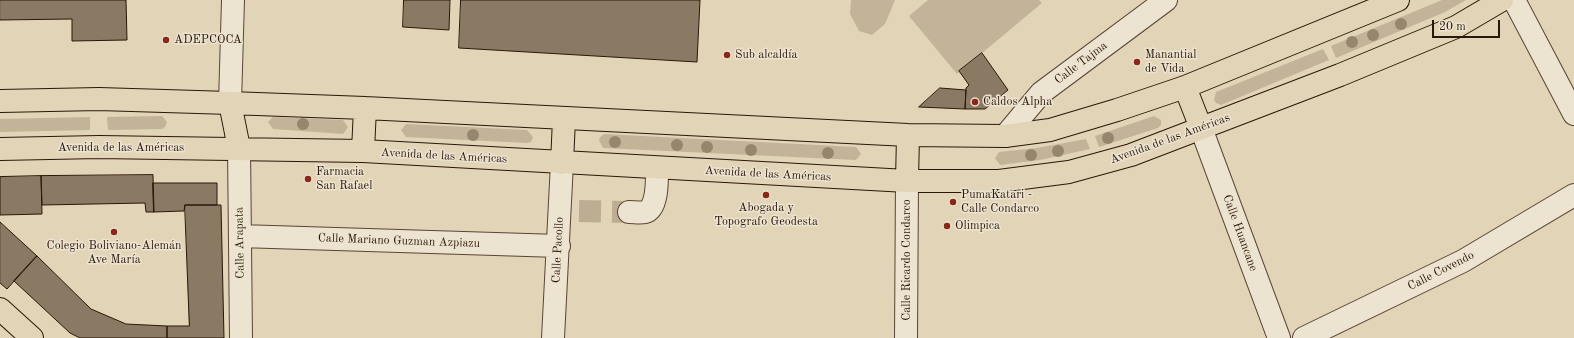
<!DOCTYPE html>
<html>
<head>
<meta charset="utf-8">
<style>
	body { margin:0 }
	#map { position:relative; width:1574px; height:338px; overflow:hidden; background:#e2d4b6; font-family:"Old Standard TT",serif }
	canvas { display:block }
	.scale { position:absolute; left:1432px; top:20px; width:68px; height:18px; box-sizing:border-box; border:2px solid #2b1709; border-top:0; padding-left:5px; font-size:12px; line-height:14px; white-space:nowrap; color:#2b1709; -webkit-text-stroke:3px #ece3d0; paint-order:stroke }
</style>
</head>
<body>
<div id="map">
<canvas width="1574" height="338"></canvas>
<div class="scale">20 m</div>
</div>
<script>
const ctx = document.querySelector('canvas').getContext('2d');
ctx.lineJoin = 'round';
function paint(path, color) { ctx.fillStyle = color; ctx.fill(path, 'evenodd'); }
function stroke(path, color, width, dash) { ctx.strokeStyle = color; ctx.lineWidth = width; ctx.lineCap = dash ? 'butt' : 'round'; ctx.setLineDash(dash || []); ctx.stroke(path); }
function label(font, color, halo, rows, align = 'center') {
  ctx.font = font + ' "Old Standard TT",serif'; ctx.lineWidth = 3; ctx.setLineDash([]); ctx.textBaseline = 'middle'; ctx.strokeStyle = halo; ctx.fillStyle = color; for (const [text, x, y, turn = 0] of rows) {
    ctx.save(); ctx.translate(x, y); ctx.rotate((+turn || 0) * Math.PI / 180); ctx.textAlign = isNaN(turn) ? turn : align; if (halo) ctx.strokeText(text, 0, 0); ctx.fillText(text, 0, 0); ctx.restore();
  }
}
paint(new Path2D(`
	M851,0h44l-10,24 -13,11 -13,-4 -9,-17z
	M928,0h111l3,3 -85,71 -48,-58z
	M1442,0h24l-21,12 -109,46 -5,-12z
	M1323,49l6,11 -108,45 -5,-2 -2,-3 2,-8z
	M162,116l5,6 -2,5 -3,2 -54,1 -1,-13z
	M1154,116l7,4v5l-3,3 -59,19 -4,-11z
	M90,117v13l-90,2v-13z
	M273,117l70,3 5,7 -5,7 -70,-5 -5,-7z
	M406,124l121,6 6,7 -2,5 -4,1 -121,-6 -5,-7z
	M604,134l252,13 5,7 -5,6 -253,-12 -4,-8 1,-3z
	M1086,139l4,10 -50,11 -40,5 -5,-7 4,-6 38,-4z`), '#c3b499');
const building = new Path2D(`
	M0,0h126l1,40 -55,1v-22l-72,1z
	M404,0h46l-1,30 -46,-3z
	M461,0h239l-3,62 -238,-14z
	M982,53l26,37 -23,19h-20l1,-21 3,-3 -10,-14z
	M940,88l26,2 -1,19 -46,-2z
	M153,175l1,37h-8l-1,-9 -103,2 -1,-29z
	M41,176l1,38 -42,1v-38z
	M153,183h64v22h-32l-1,6 -30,1z
	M185,205h36l3,133h-57v-12h22z
	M0,222l37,34 -30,33 -7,-6z
	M37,256l54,53 35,15 41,2v12h-87l-10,-5 -56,-52z`);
paint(building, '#8a7963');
stroke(building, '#2b1709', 1);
stroke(new Path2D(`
	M579,211l50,1`), '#bdae93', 22, [22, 11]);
const minor = new Path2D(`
	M1514,0l60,114
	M230,103l3,-103
	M1201,128l78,210
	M1005,136l36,-43 125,-93
	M239,148l2,190
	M629,212c5,0 12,1 16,0 13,-3 12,-33 12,-44
	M240,236l319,10
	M553,338l9,-175
	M906,338l1,-157
	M1304,338l159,-77 111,-66`);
const major = new Path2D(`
	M1185,87l16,41
	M0,101l99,-2 131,4 135,5 543,27 97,1 45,-6 67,-20 68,-23 213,-87
	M230,103l9,45
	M0,149l99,-2 264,4 544,30h92l70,-9 62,-17 209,-80 116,-48 46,-27
	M363,151l2,-43
	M562,163l2,-44
	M907,181l1,-46
	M0,309l32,29`);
stroke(minor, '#594634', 24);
stroke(major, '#2b1709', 24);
stroke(minor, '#ece3d0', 22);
stroke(major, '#e2d4b6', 22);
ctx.fillStyle = '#97866e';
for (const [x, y] of [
	[1401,24],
	[1373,35],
	[1352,42],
	[303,124],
	[473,135],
	[1108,138],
	[615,142],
	[677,145],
	[707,147],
	[751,150],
	[1058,151],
	[828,153],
	[1031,155]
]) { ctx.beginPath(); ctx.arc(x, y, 6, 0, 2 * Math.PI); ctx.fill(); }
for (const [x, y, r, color] of [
	[166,40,4,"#8f2418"],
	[727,55,4,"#8f2418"],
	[1137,62,4,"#8f2418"],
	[975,102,4,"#8f2418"],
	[308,179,4,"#8f2418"],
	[766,195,4,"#8f2418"],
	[953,202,4,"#8f2418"],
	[947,226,4,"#8f2418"],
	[114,232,4,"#8f2418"]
]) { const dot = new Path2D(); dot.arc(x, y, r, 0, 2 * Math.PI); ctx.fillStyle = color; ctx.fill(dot); stroke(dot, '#ece3d0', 1.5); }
label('12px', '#2b1709', '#ece3d0', [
	["ADEPCOCA",174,40],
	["Sub alcaldía",735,55],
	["Manantial",1145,55],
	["de Vida",1145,69],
	["Caldos Alpha",983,102],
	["Farmacia",316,172],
	["San Rafael",316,186],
	["PumaKatari -",961,195],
	["Calle Condarco",961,209],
	["Abogada y",766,208,"center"],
	["Topografo Geodesta",766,222,"center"],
	["Olimpica",955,226],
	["Colegio Boliviano-Alemán",114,246,"center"],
	["Ave María",114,260,"center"]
], 'left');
label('12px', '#2b1709', '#ece3d0', [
	["Calle Tajma",1081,63,-37],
	["Avenida de las Américas",1170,139,-20],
	["Avenida de las Américas",121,148],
	["Avenida de las Américas",444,156,3],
	["Avenida de las Américas",768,174,3],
	["Calle Huancane",1240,233,70],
	["Calle Mariano Guzman Azpiazu",399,241,2],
	["Calle Arapata",240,243,-91],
	["Calle Pacollo",558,250,-87],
	["Calle Ricardo Condarco",907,260,-90],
	["Calle Covendo",1441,271,-27]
]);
</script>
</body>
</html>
